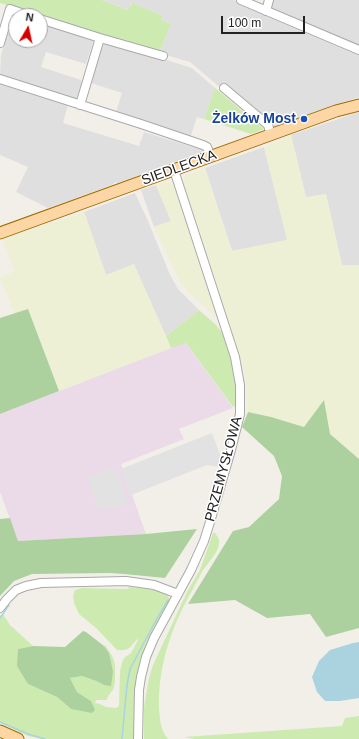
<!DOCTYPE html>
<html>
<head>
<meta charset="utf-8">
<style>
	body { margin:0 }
	#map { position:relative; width:359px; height:739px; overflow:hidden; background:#f2efe9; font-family:Arial,sans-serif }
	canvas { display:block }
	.north { position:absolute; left:8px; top:8px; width:40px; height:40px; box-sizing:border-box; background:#fff; border:1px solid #a7a7a7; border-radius:50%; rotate:9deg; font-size:11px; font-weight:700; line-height:16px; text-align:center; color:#222 }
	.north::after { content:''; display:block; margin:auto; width:14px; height:18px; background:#d40000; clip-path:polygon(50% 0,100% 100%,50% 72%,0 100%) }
	.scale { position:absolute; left:221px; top:16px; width:84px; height:18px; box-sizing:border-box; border:2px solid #222; border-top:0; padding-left:5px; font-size:12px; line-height:14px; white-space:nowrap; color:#222; -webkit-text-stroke:3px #fff; paint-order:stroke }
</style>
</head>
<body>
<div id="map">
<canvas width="359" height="739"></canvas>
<div class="north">N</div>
<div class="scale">100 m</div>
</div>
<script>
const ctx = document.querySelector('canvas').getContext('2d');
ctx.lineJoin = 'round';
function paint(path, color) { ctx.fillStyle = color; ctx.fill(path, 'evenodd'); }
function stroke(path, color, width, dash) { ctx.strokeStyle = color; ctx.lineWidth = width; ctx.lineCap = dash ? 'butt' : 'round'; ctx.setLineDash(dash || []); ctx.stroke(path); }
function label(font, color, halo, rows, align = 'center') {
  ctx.font = font + ' Arial,sans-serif'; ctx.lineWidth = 3; ctx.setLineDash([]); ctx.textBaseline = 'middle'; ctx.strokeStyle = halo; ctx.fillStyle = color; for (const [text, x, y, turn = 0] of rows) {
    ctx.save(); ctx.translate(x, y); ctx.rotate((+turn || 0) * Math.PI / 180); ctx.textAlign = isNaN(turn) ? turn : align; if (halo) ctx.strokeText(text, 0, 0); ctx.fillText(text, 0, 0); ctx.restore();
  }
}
paint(new Path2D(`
	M102,0h132l125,53v44l-86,30 -50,-37 -33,-28 -31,-9 12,-29 -10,-4 2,-4 -32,-13 -2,7z
	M272,0h87v48l-89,-38z
	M19,14l7,2h-10v24h24v-19l50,15 3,6 -7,22 -40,-12 -5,15 40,13 1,2 -6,18 -76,-24 1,-21 12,-38z
	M109,42l83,26 23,20 -11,31 -7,-2 -7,21 -43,-15 -2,-2 -29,-9 6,-19 -31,-10 11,-37z
	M0,83l68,21 -5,19 76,23 5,-14 61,19 -87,32 -3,-1 -3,3 -64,23 -32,-16 12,-25 -28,-12z
	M359,112v153l-17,1 -16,-72 -20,4 -15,-63z
	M264,147l24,93 -56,11 -27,-83z
	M156,185l15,36 -17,6 -13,-37z
	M135,193l13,28 22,54 8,14 21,21 -33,26 -32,-71 -28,10 -22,-63z`), '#e0dfdf');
paint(new Path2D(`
	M185,342l48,66 -54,21 5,10 -63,25 25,70 -128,7 -18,-49v-78z`), '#ebdbe8');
paint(new Path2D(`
	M291,135l15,62 20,-3 16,71h17v194l-29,-25 -6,-33 -20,26 -33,-10 -23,-5 -3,-40 -62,-190 2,-1 -1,-3 1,-3 20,-7 27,83 55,-11 -23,-93z
	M167,181l4,2 2,3 3,-1 42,134 -28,-25 -10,-12 -26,-55 17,-6 -15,-36z
	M84,212l22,63 28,-11 37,84 -112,43 -31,-81 -13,4 -15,-36v-1l14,-5 -12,-34z`), '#eef0d5');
paint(new Path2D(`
	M0,0h102l26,10 4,-7 31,13 -2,4 10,4 -12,29 -159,-50z
	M215,88l49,41 -13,5 -47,-15z
	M199,310l17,15 8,10 12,38v33l-3,1 -47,-64 -15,5 -5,-12z
	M213,533h2c3,4 5,7 4,11 -1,9 -11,19 -16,26 -3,6 -7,13 -10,19 -21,36 -35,76 -34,119 1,12 1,21 9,31h-24v-32l5,-29 4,-13 34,-73 13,-22z
	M128,587c9,1 31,1 38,7 2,1 2,3 4,5l-25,47 -4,16 -6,77h-94l-13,-3 -28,-13v-104l3,-5 7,11 23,21 -15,3 10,35 29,13 14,12 20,-8 -14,-9 -7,-14 12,-2 14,5 8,4 5,-32 -5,-7 1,-1c9,13 11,16 10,32 0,3 0,7 -1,10 -1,5 -6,6 -7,13h-11l-1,3 5,1 6,3 10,1 3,-2 1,-35 2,-8 2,-5 7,-5 7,-13 -1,-1c-7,9 -8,12 -20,11l-21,-22 -17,-14 -5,-11 -1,-7 2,-6 7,-2 47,1z
	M359,716v23h-165l-10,-2 158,-11 3,-8z`), '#cdebb0');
paint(new Path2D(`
	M28,309l31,82 -59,23v-96z
	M324,400l6,34 29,25v169l-33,9 -16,-23 -43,4 -32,-18 -47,4 45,-73 16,-4 30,-28 3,-23 -8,-20 -32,-29 6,-15 23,5 33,10z
	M10,518l8,23 128,-7 51,-5 -32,49 -41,-4 -14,-1 -78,1 -18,7 -14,15v-77z
	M83,631l3,1 18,14 5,7 4,19 -2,14 -7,-1 -8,-4 -14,-5 -12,2 7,14 14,9 4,9 -3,3 -21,-4 -14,-12 -29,-13 -11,-18 1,-17 15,-3 32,1z`), '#add19e');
paint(new Path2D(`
	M212,433l10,27 -4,7 -11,-2 -76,30 -10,-26z
	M112,468l1,3h4l11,34 -30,5 -10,-32z`), '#e2e2e2');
paint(new Path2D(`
	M359,642v56l-19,3h-15l-8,-9 -5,-15 7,-16 11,-11 23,-7z`), '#aad3df');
stroke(new Path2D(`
	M0,618l9,-13
	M0,722l28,12 17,5
	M122,739l5,-54 3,-16 25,-47 13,-22`), '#aad3df', 1.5);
const minor = new Path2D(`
	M241,0l118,50
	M266,11l3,-11
	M40,19l60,19 63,18
	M0,43l10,-34 20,7
	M0,79l141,45 62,21 4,2 4,10
	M224,88l44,37 3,10
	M80,105l20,-67
	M0,608l7,-9 9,-9 10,-4 15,-3 85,-2 28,4 24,9
	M138,739l1,-49 2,-13 5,-20 8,-19 37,-68 13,-29 6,-19 21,-72 9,-36v-29l-5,-28 -61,-187`);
const major = new Path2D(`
	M0,233l314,-114 22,-8 23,-6
	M0,731l18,8`);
stroke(minor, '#a9a9a9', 10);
stroke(major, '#a06b00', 13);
stroke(minor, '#fff', 8);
stroke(major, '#fcd6a4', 11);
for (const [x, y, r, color] of [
	[304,119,4,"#1a4fb4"]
]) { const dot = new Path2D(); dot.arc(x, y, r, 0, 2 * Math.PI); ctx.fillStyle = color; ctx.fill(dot); stroke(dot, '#fff', 1.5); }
label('bold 14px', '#164399', '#fff', [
	["Żelków Most",296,119]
], 'right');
label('14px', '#222', '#fff', [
	["SIEDLECKA",179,168,-20],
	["PRZEMYSŁOWA",224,469,-75]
]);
</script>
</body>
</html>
